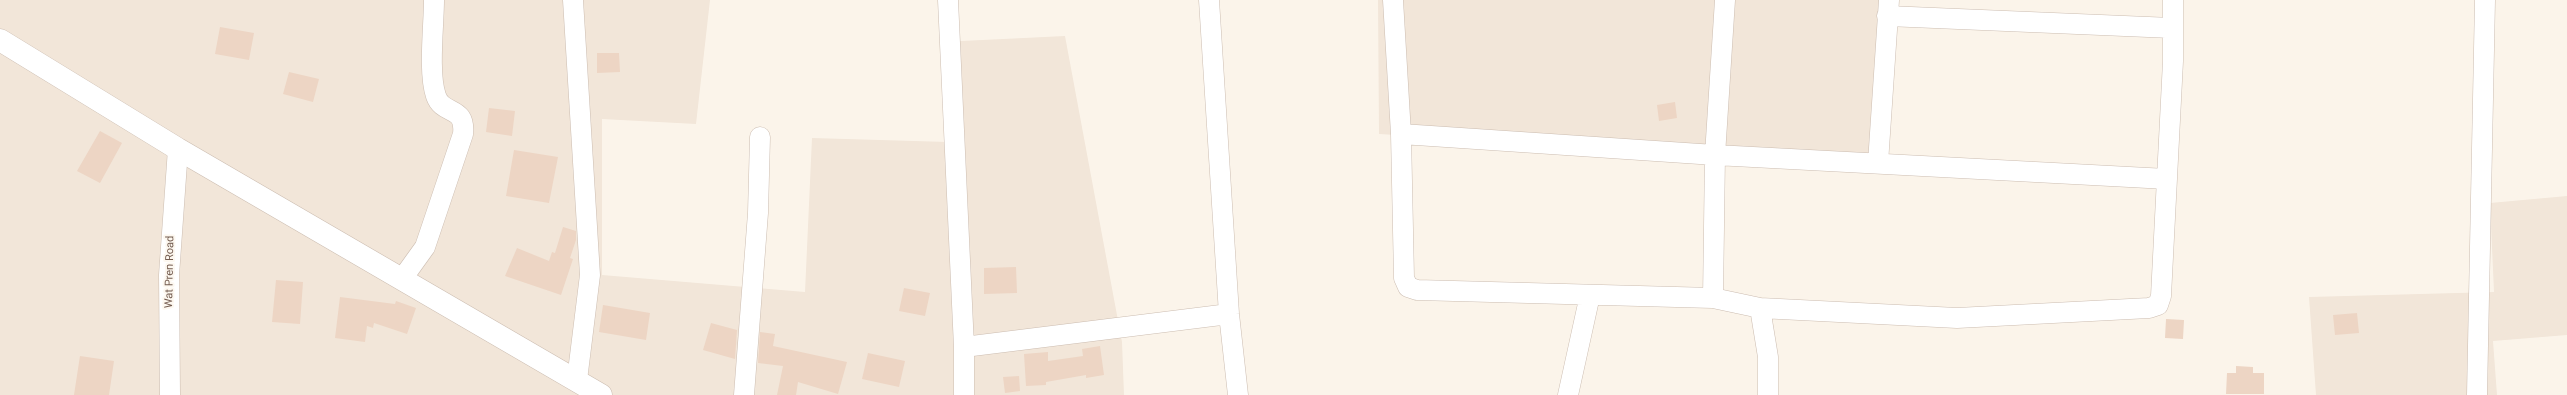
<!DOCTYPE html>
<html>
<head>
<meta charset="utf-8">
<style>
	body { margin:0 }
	canvas { display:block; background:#fbf4ea }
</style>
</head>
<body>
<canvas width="2567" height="395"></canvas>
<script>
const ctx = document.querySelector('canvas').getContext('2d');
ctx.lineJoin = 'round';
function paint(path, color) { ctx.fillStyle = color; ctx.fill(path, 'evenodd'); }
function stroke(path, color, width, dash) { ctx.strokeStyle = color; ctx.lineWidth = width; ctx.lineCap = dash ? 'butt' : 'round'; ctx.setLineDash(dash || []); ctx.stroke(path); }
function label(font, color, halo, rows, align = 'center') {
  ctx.font = font + ' Roboto,sans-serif'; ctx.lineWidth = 4; ctx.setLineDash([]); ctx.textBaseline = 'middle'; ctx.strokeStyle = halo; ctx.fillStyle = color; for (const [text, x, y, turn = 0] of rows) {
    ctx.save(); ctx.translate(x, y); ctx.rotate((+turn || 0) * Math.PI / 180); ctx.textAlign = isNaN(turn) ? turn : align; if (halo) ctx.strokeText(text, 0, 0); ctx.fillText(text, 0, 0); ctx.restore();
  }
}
paint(new Path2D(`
	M0,0h710l-14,124 -94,-5v156l203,17 7,-154 136,4 -7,-100 124,-6 57,306 2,53h-1124z
	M1378,0h521l-17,164 -503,-30z
	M2567,196v139l-74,6 4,54h-181l-7,-98 185,-5 -4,-89z`), '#f2e6d9');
paint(new Path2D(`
	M220,27l34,6 -5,27 -34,-6z
	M597,53h22l1,19 -23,1z
	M289,72l30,7 -6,23 -30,-8z
	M1675,102l2,16 -18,3 -2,-16z
	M489,108l26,3 -3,25 -26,-4z
	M100,131l22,12 -22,40 -23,-12z
	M514,150l44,7 -9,46 -43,-7z
	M563,227l13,4v9l-6,18 3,1 -12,36 -56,-19 12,-28 32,13 3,-9 3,1z
	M1016,267l1,26 -33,1v-26z
	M276,280l27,2 -3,42 -28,-2z
	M904,288l26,5 -5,23 -26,-5z
	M340,297l55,7 1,-3 20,7 -9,26 -33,-11 -1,5 -6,-2 -2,16 -30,-4z
	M603,305l47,8 -4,27 -47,-8z
	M2357,313l2,20 -24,2 -2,-20z
	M2166,319l18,1 -1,19 -18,-1z
	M711,323l26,7 -2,29 -32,-9z
	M760,332l15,2 -2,12 74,16 -9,32 -40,-12 -2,13h-19l6,-29 -25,-3z
	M1100,346l4,29 -18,3v-3l-40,7v3l-20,1 -2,-32 24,-2v9l35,-5 -1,-7z
	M868,353l37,8 -6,26 -37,-8z
	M80,356l34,5 -5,34h-35z
	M2236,366l17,1v6h11v21h-38l1,-21h9z
	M1019,376l1,15 -15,2 -2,-16z`), '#edd5c4');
const minor = new Path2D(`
	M573,0l17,275 -13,105
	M948,0l16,347v48
	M1209,0l20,314 9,81
	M1393,0l8,134 3,144 4,9 9,3 296,8
	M1725,0l-10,155 -2,143 47,10 8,49v38
	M1887,16l285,12
	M1401,134l314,21 452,24
	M1878,163l11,-163
	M402,279l23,-32 38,-113c3,-29 -20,-18 -27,-38 -8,-23 -2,-71 -2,-96
	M1760,308l197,10 192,-10 9,-3 3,-9 12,-235v-61
	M964,347l265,-33
	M170,395l-1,-120 9,-126
	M744,395l14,-182 2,-76
	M1568,395l22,-100
	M2477,395l8,-395`);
const tertiary = new Path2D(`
	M0,40l178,109 423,246`);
stroke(minor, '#ccbdb1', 21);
stroke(tertiary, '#ccbdb1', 23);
stroke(minor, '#fff', 20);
stroke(tertiary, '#fff', 22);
label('11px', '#735c50', '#fdf8f0', [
	["Wat Pren Road",170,272,-89]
]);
</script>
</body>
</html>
